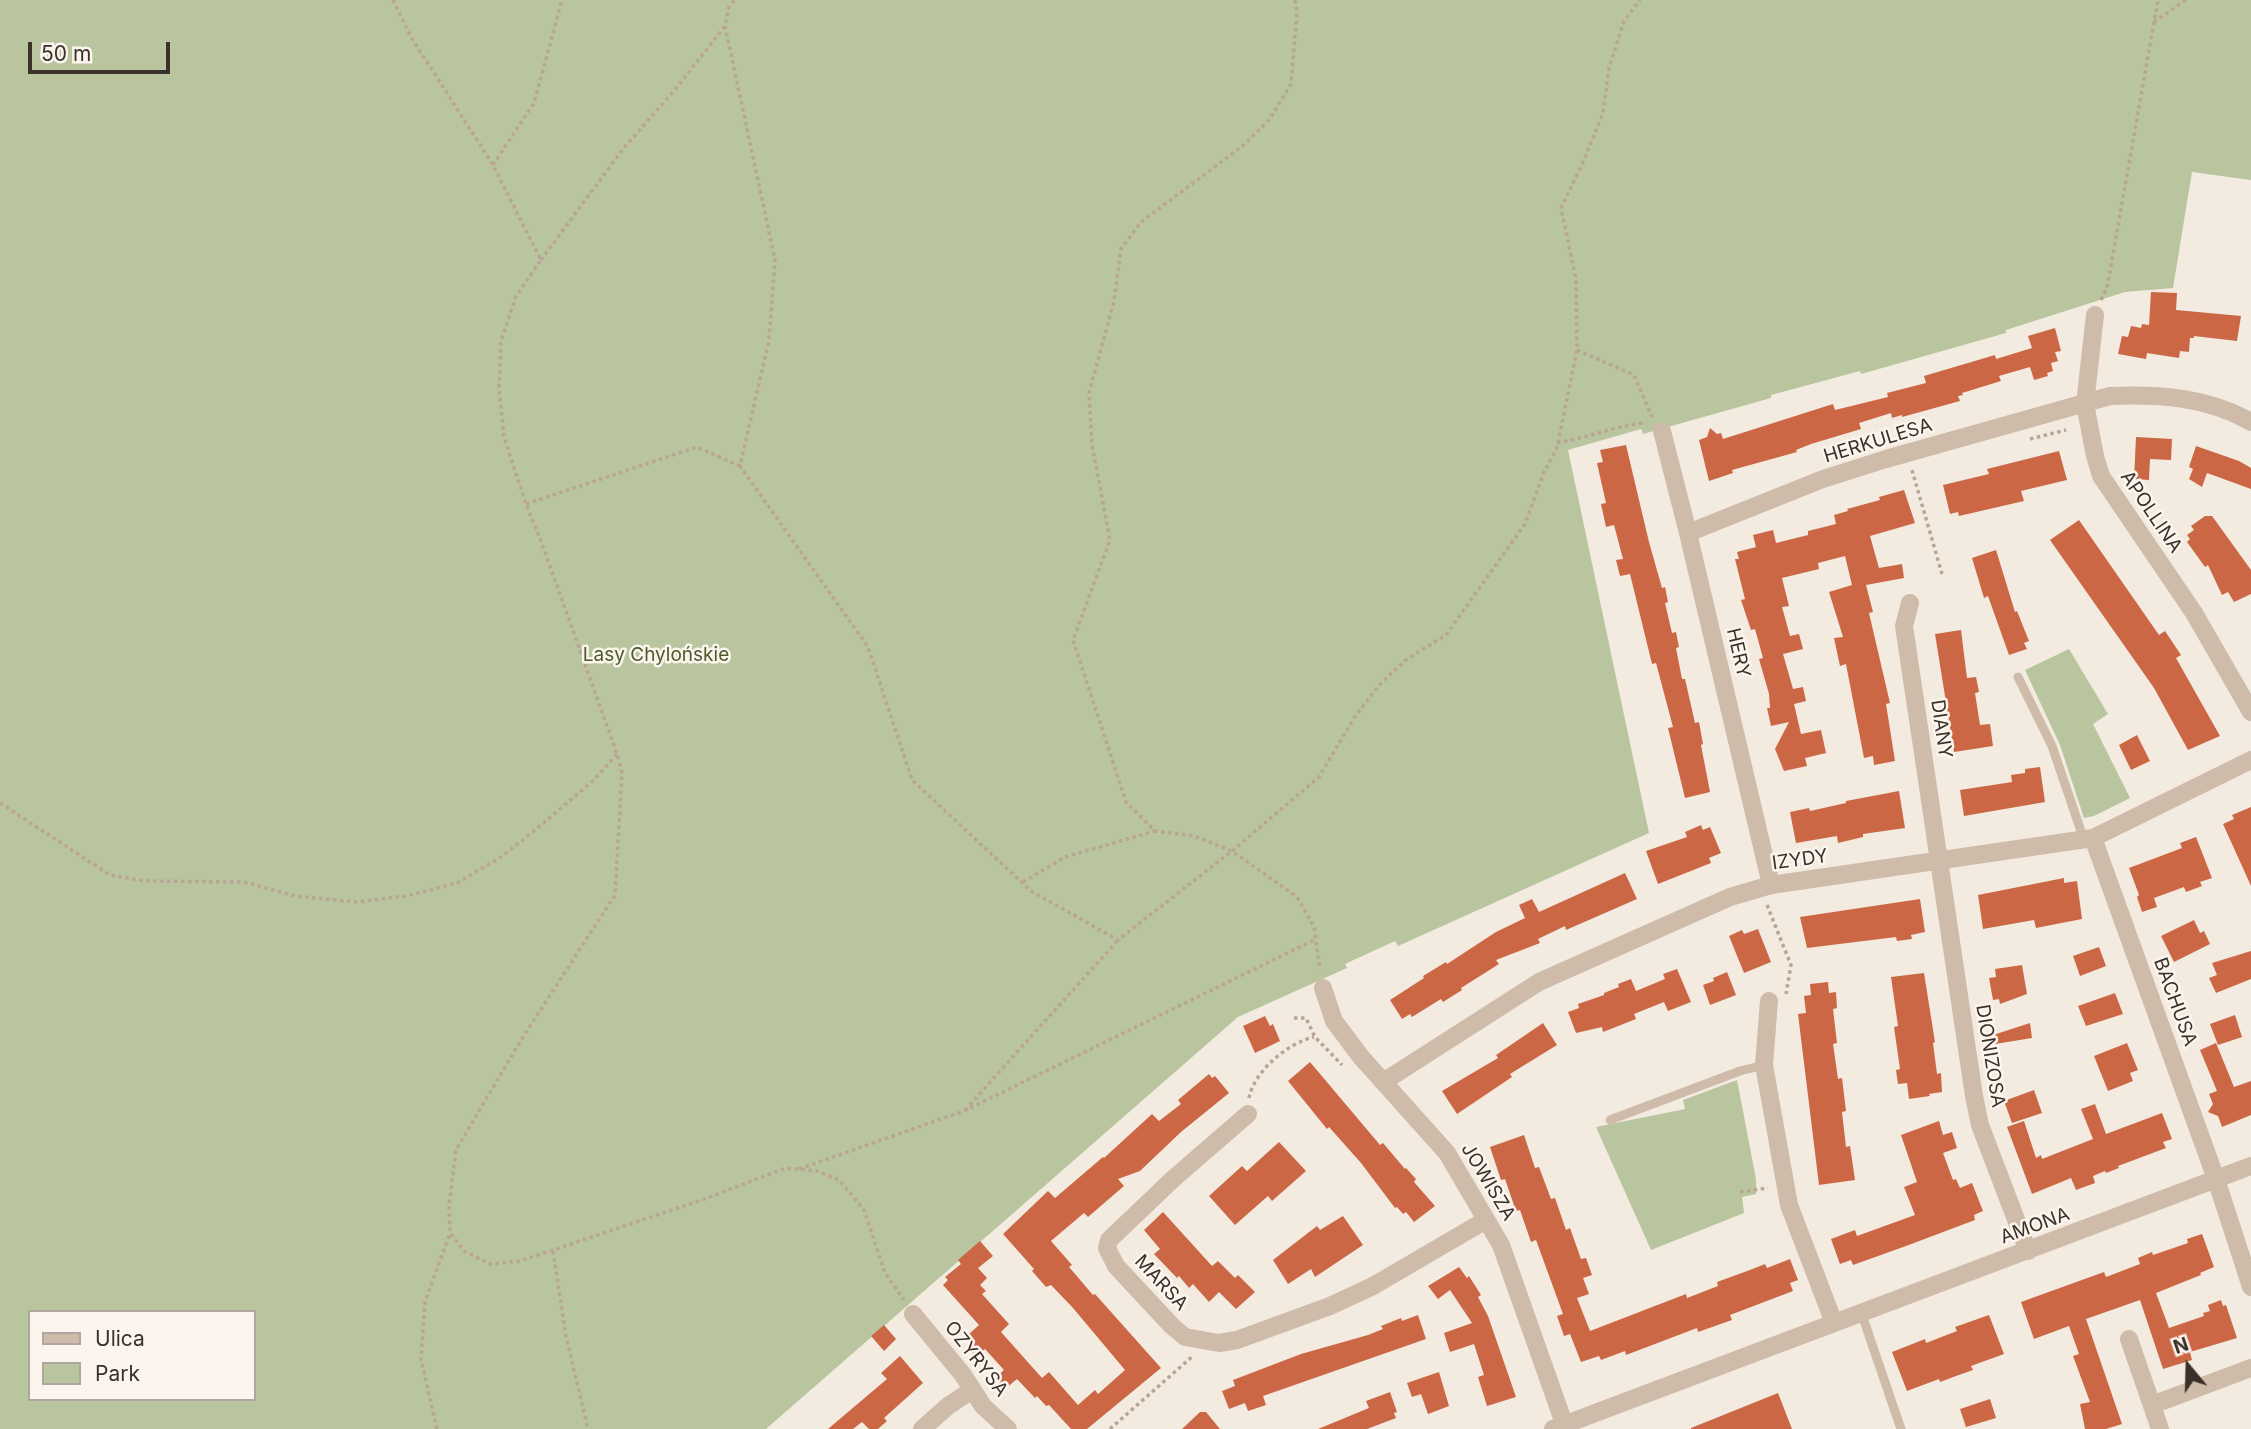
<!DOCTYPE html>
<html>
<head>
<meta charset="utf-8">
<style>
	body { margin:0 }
	#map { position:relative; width:2251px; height:1429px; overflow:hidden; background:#f4ebe0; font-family:Inter,sans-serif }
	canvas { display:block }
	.legend { position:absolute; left:28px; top:1310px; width:228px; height:91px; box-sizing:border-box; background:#fbf5ed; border:2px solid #aea69f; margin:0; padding:9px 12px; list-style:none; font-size:21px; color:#3b302a }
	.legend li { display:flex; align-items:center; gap:14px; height:35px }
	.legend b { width:35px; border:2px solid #aea69f }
	.north { position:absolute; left:2153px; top:1331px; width:70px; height:70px; -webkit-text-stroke:5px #fbf5ed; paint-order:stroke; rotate:341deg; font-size:19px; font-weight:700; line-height:28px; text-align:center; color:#3b302a }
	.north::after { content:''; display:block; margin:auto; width:24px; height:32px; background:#3b302a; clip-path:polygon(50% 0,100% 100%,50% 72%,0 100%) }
	.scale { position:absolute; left:28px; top:42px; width:142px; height:32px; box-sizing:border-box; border:4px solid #3b302a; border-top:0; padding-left:9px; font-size:21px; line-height:24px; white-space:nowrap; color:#3b302a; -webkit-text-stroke:5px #fbf5ed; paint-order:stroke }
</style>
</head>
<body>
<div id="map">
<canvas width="2251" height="1429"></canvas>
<ul class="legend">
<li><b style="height:9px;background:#cebbaa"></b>Ulica</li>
<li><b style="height:19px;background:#b8c59e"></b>Park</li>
</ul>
<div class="north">N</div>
<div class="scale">50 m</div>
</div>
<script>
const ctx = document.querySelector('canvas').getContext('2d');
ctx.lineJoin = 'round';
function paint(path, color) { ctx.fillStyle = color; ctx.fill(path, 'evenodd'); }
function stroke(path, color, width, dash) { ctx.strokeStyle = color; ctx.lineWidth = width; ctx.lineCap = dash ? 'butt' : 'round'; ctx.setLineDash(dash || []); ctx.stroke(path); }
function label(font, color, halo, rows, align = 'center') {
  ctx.font = font + ' Inter,sans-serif'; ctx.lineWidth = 5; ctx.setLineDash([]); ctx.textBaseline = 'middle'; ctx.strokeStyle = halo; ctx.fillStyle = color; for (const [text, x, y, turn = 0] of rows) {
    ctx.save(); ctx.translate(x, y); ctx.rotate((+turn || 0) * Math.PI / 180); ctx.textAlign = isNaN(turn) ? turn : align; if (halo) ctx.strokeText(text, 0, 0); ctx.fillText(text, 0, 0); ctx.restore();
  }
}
paint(new Path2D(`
	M0,0h2251v180l-59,-8 -19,116 -48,4 -119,38v3l-145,41 -1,-3 -89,24v3l-128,36 -2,-5 -73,21 81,383 -251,113 -3,-5 -50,23 2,4 -109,49 -472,412h-766zM30,1312h224v87h-224z
	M2069,649l39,65 -15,10 37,74 -36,18 -10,2 -24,-73 -35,-75z
	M1737,1080l19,99v15l-14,3 2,16 -93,37 -55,-123 89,-18 -2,-9z`), '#b8c59e');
paint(new Path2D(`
	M2151,292l26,1 -1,17 65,6 -4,25 -43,-5v2h-4l-1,14 -9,-1 -1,7 -32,-5 -1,6 -28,-5 4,-18 6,1 3,-11 10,2 1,-4 7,1z
	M2055,328l6,23 -6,1 3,9 -7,2 2,8 -6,2 1,3 -14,4 -4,-13 -31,9 2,5 -39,12 1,2 -5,1 2,5 -58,16v-2l-10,3 -1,-5 -32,10 2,6 -50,15 -15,6 1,2 -65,18 1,3 -24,8 -10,-41 8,-3 3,-9 7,6 4,-1 2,6 110,-35 2,6 53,-13 -1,-4 39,-10 -2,-7 71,-21 1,4 36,-11 -4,-12z
	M2136,437l36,2 -1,21 -21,-1 -1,21 -15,-1z
	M1626,445l23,97 13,46 3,-1 3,15 -3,1 7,30 4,-1 3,15 -3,1 6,31h3l10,44 4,-1 4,22 -2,1 9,47 -25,6 -17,-70 5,-1 -17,-64 -4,1 -22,-90 -10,2 -4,-16 7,-1 -9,-34 -8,2 -5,-23 5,-1 -9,-40 6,-1 -3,-12z
	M2196,446l43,15 12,7v21l-44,-16 -5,14 -13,-8 4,-10 -4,-2z
	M2059,451l8,29 -46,11 3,10 -65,15 -1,-4 -8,2 -7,-29 46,-11 -2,-5z
	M1904,490l11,33 -45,13 9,32 23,-4 2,14 -38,7 7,27 -4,1 21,90 -4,1 9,57 -21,4 -1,-9 -9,2 -18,-94 -6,2 -6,-28 9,-1 -14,-45 23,-7 -7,-29 -27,7 1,6 -37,9 7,28 -7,1 8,29 9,-2 4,15 -20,5 10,35 10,-2 3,14 -12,3 7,30 20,-4 5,23 -21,5 2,8 -23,5 -9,-22 14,-27 -18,4 -4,-18h3l-1,-14 -10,-35 4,-1 -8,-29 -4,1 -10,-30 4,-1 -10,-40h4l-2,-7 19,-5 -3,-12 20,-5 3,13 32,-8v-4l28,-7 -2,-9 14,-4 -1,-2 33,-9 -1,-3z
	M2205,516h7l39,54v24l-17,8 -6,-10 -6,3 -14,-30 -3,2 -18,-25 3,-3 -3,-4 7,-5 -3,-4z
	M2079,520l80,115 6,-4 16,24 -5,3 44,78 -32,14 -34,-62 -104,-148z
	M1996,550l19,62 2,-1 12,30 -5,2 3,6 -18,6 -21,-59 -4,2 -12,-40z
	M1961,630l6,48 9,-1 3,15 -4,1 5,32 10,-1 3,22 -39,6 -19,-118z
	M2137,735l13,26 -19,9 -12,-25z
	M2040,767l5,35 -81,14 -4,-26 52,-8 -1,-7 14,-2v-4z
	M1899,791l6,37 -42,6v3l-25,6 -1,-7 -41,7 -6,-31 19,-4 1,3 36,-8v-2z
	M2251,807v79l-28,-62 11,-5 -2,-4z
	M1701,825l2,5 7,-3 11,26 -12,5 2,5 -53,21 -12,-33 41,-14 -2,-5z
	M2196,837l16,41 -12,4 2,4 -16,6 -2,-5 -30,11 3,9 -15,5 -5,-15 2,-2 -10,-27 53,-20 -2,-5z
	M1625,873l12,26 -71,31 -1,-4 -27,13 2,4 -44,17 3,4 -38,24 1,2 -19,12 -2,-3 -29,18 -2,-3 -8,5 -12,-19 34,-22 -1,-2 23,-14 1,2 49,-32 29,-14 -6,-13 13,-6 7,13z
	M2064,878v5l13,-2 5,38 -46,9 -2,-8 -51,9 -5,-34z
	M1920,899l5,33 -14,3 1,4 -15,2 -1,-4 -89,11 -7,-31z
	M2194,920l6,13 4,-2 6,13 -36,18 -13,-26z
	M1758,929l13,33 -27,11 -15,-37 13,-6 2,4z
	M2099,947l7,19 -26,10 -7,-20z
	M2251,951v28l-35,14 -7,-15 8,-3 -5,-12z
	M2022,965l5,29 -27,10 -1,-5 -6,1 -4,-22 7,-1 -1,-8z
	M1677,969l14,33 -23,9 -4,-9 -30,12 2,5 -33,13 -1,-5 -26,6 -8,-21 11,-4 -1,-4 26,-9v-2l15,-6 -1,-3 13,-5 5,12 29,-12 -2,-5z
	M1727,972l9,23 -26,10 -7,-20 11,-4 -1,-3z
	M1924,973l11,69 -2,1 4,31 4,-1 1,19 -13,2 1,2 -21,3 -2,-16 -9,1 -2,-14 4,-1 -6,-42 4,-1 -7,-49z
	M1828,982l1,11 7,-1 1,16 -4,1 4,34 -4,1 5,35 4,-1 4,33 -4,1 4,35 4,-1 5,34 -36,5 -21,-171 8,-1 -2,-17 7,-1 -1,-11z
	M2115,993l8,21 -37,12 -8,-20z
	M2235,1015l7,22 -24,8 -8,-21z
	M1265,1016l5,10 3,-2 7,17 -25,12 -12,-27z
	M1543,1023l14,22 -47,29 2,3 -55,37 -15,-23 56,-33 -2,-3z
	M2030,1023l2,15 -43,7 -2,-8z
	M2127,1043l11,27 -8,3 3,8 -25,10 -14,-35z
	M2216,1043l18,44 17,-6v34l-29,12 -4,-11 -10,-4 5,-8 -4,-10 8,-3 -17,-41z
	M1310,1062l70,83 3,-2 22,26 1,-1 10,11 -2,3 21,24 -21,16 -8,-10 -3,2 -6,-7 -2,1 -34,-45 -32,-36 -2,2 -39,-48z
	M1209,1074l3,4 3,-2 14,17 -48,39 -41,39 -22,8 6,7 -36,31 -4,-4 -33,28 21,24 -3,2 24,28 2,-1 66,74 -74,61h-16l-22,-24 -3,1 -9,-10 -2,2 -18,-19 -12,10 -10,-11 9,-8 -19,-21 -9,8 -8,-9v-13l11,-10 -36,-40 5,-5 -3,-3 16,-13 -3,-4 22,-19 13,15 -15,12 9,10 -7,7 6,6 -4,3 27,30 -8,8 41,46 7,-6 29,33 17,-15 3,4 27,-24 -52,-62 -22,-23 -5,2 -14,-16 2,-2 -31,-35 45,-43 7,7 48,-41 1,1 48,-44 7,7 22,-17 -3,-4z
	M2034,1090l8,23 -30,10 -8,-22z
	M2095,1104l11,30 56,-21 10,26 -9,3 3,6 -48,18 1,2 -13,5 -1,-2 -12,5 2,7 -19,7 -5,-12 -39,16 -25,-67 17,-6 12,37 5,-3 1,4 51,-20 -12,-30z
	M1939,1121l4,14 9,-3 5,16 -14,5 10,27 3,-1 4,9 12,-5 11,28 -9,4 1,5 -69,26 -53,19 -2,-5 -11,4 -9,-25 24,-9 2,6 58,-21 -11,-28 13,-5 -16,-47z
	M1524,1135l11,33 4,-1 12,32 4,-1 11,32 4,-2 11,31 5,-1 6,17 -9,3 6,16 -12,4 13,33 96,-37 1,4 31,-12 -1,-4 33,-12 15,-6 2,4 23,-9 8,21 -8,3 3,8 -63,24 2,5 -34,12 -1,-4 -71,27 -1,-4 -24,9 -2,-4 -18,6 -11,-28 -6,2 -7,-20 6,-2 -27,-74 -5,2 -11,-32 -4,1 -11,-32 -4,1 -11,-33z
	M1279,1142l27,29 -34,30 -4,-5 -33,29 -26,-29 33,-30 5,5z
	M1163,1212l49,54 6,-5 17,17 3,-3 17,17 -19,17 -17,-17 -10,10 -16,-18 -4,4 -10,-12 -2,2 -23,-24 6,-5 -16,-19z
	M1343,1216l20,29 -48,32 -4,-8 -23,15 -15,-24 44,-34 3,4z
	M2202,1234l12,33 -14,6 1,2 -45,18 13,35 35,-12 -1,-3 7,-2 -2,-6 13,-5 2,6 3,-1 11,33 -47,14 2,8 -29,9 -23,-69 -54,19 36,105 -16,5h-21l-5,-25 10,-2 -17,-46 6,-2 -10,-28 -35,13 -13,-37 83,-30 2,5 34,-13 -2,-6 14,-6 1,3 35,-12 -1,-4z
	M1459,1267l8,11 2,-2 12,19 -3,2 10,19 28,81 -29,9 -9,-29 6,-2 -10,-31 -24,8 -6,-19 28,-10 -22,-33 -12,9 -10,-13z
	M1418,1315l8,24 -163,57 3,9 -18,6 -3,-8 -16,6 -7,-18 13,-5 -2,-6 68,-26 67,-19 15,-6 -2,-3 20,-8 1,3z
	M1989,1315l15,39 -33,12 2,4 -17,6 -16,6 -1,-3 -32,12 -15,-39 33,-13 1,4 31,-12 -2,-4z
	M884,1325l12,14 -12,12 -13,-15z
	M900,1356l23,27 -39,35 3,3 -9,8h-9l-7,-7 -9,7h-25l59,-50 -6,-6z
	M1439,1372l10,34 -21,8 -7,-20 -9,3 -5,-14z
	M1390,1392l7,20 -3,1 2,5 -29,11h-49l51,-21 -3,-7z
	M1778,1393l14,36h-101v-1z
	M1990,1399l6,19 -30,9 -6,-18z
	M1200,1412h6l14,17h-38z`), '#cc6746');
stroke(new Path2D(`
	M393,0l18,37 82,128 48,95 -25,36 -15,45 -2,48 5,48 22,67 15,37 76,213 5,19 -7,122 -94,145 -65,110 -7,57 1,26 14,18 26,13 30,-3 179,-60 87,-33 31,3 22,9 25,30 21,63 19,27
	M1295,0l2,13 -6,71 -21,35 -26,26 -103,77 -20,27 -7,52 -25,92 3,52 18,95 -37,100 53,162 29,29 39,5 38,15 65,46 17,30 6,43
	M2154,22l32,-22
	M725,26l50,234 -6,80 -29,126 128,181 44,133 119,111 87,49 114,-89 87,-74 35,-59 27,-35 26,-24 39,-24 79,-111 19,-52 13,-24 20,-98 -1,-71 -15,-71 24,-50 18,-45 6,-45 15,-47 16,-21
	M493,165l41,-62 28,-103
	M541,260l82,-111 51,-58 51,-65 4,-19 6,-7
	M2101,300l6,-12 51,-288
	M1577,350l57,25 18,42
	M2030,439l36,-9
	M1557,443c29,-5 56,-16 85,-20l4,1
	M1912,470l30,104
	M526,504l171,-57 43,19
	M0,803l110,72 36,6 98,1 51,14 62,6 49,-6 51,-13 44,-26 33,-26 61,-52 22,-25
	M1023,882l42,-25 90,-26
	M1767,905l24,60 -5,29
	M1294,1018h12l9,19 27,28
	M1249,1098c5,-27 39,-55 65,-61
	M965,1110l153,-170
	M799,1169l165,-58 352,-172
	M1740,1192l28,-4
	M553,1251l13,85 22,93
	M437,1429l-16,-70 4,-57 25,-69
	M1110,1429l84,-74`), '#baa594', 3.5, [3.5, 3.5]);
stroke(new Path2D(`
	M2018,677l34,69 32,94
	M1610,1120l130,-49 24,-6
	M1861,1312l40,117`), '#cebbaa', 9);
stroke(new Path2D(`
	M2095,315l-10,89 10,52 6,20 93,137 57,99
	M1662,431l26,102 83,352
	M1688,533l135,-54 63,-20 224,-63c49,-2 98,1 141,26
	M1910,603l-6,23 70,470 6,29 48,126
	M2093,838l123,341 35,108
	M1323,988l11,33 27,36 86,96 54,92 65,184
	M1769,1001l-5,64 25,140 45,118
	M1383,1082l156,-100 191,-85 41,-12 322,-47 158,-78
	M1248,1114l-75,65 -64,61 -2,8 9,18 56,60 13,11 34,6 18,-3 93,-34 43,-20 113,-66
	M913,1314l50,61 20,31 25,23
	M2129,1339l31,90
	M2152,1405l99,-37
	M922,1429l26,-23 24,-16
	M1553,1429l698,-263`), '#cebbaa', 18);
label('19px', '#3b302a', '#fbf5ed', [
	["HERKULESA",1878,441,-17],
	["APOLLINA",2151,512,56],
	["HERY",1738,653,77],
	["DIANY",1941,729,82],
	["IZYDY",1800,860,-8],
	["BACHUSA",2175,1002,70],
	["DIONIZOSA",1990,1056,81],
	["JOWISZA",1488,1182,59],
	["AMONA",2035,1226,-20],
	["MARSA",1161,1283,47],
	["OZYRYSA",976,1359,52]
]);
label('19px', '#4a5b2c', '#fbf5ed', [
	["Lasy Chylońskie",656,655]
]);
</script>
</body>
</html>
